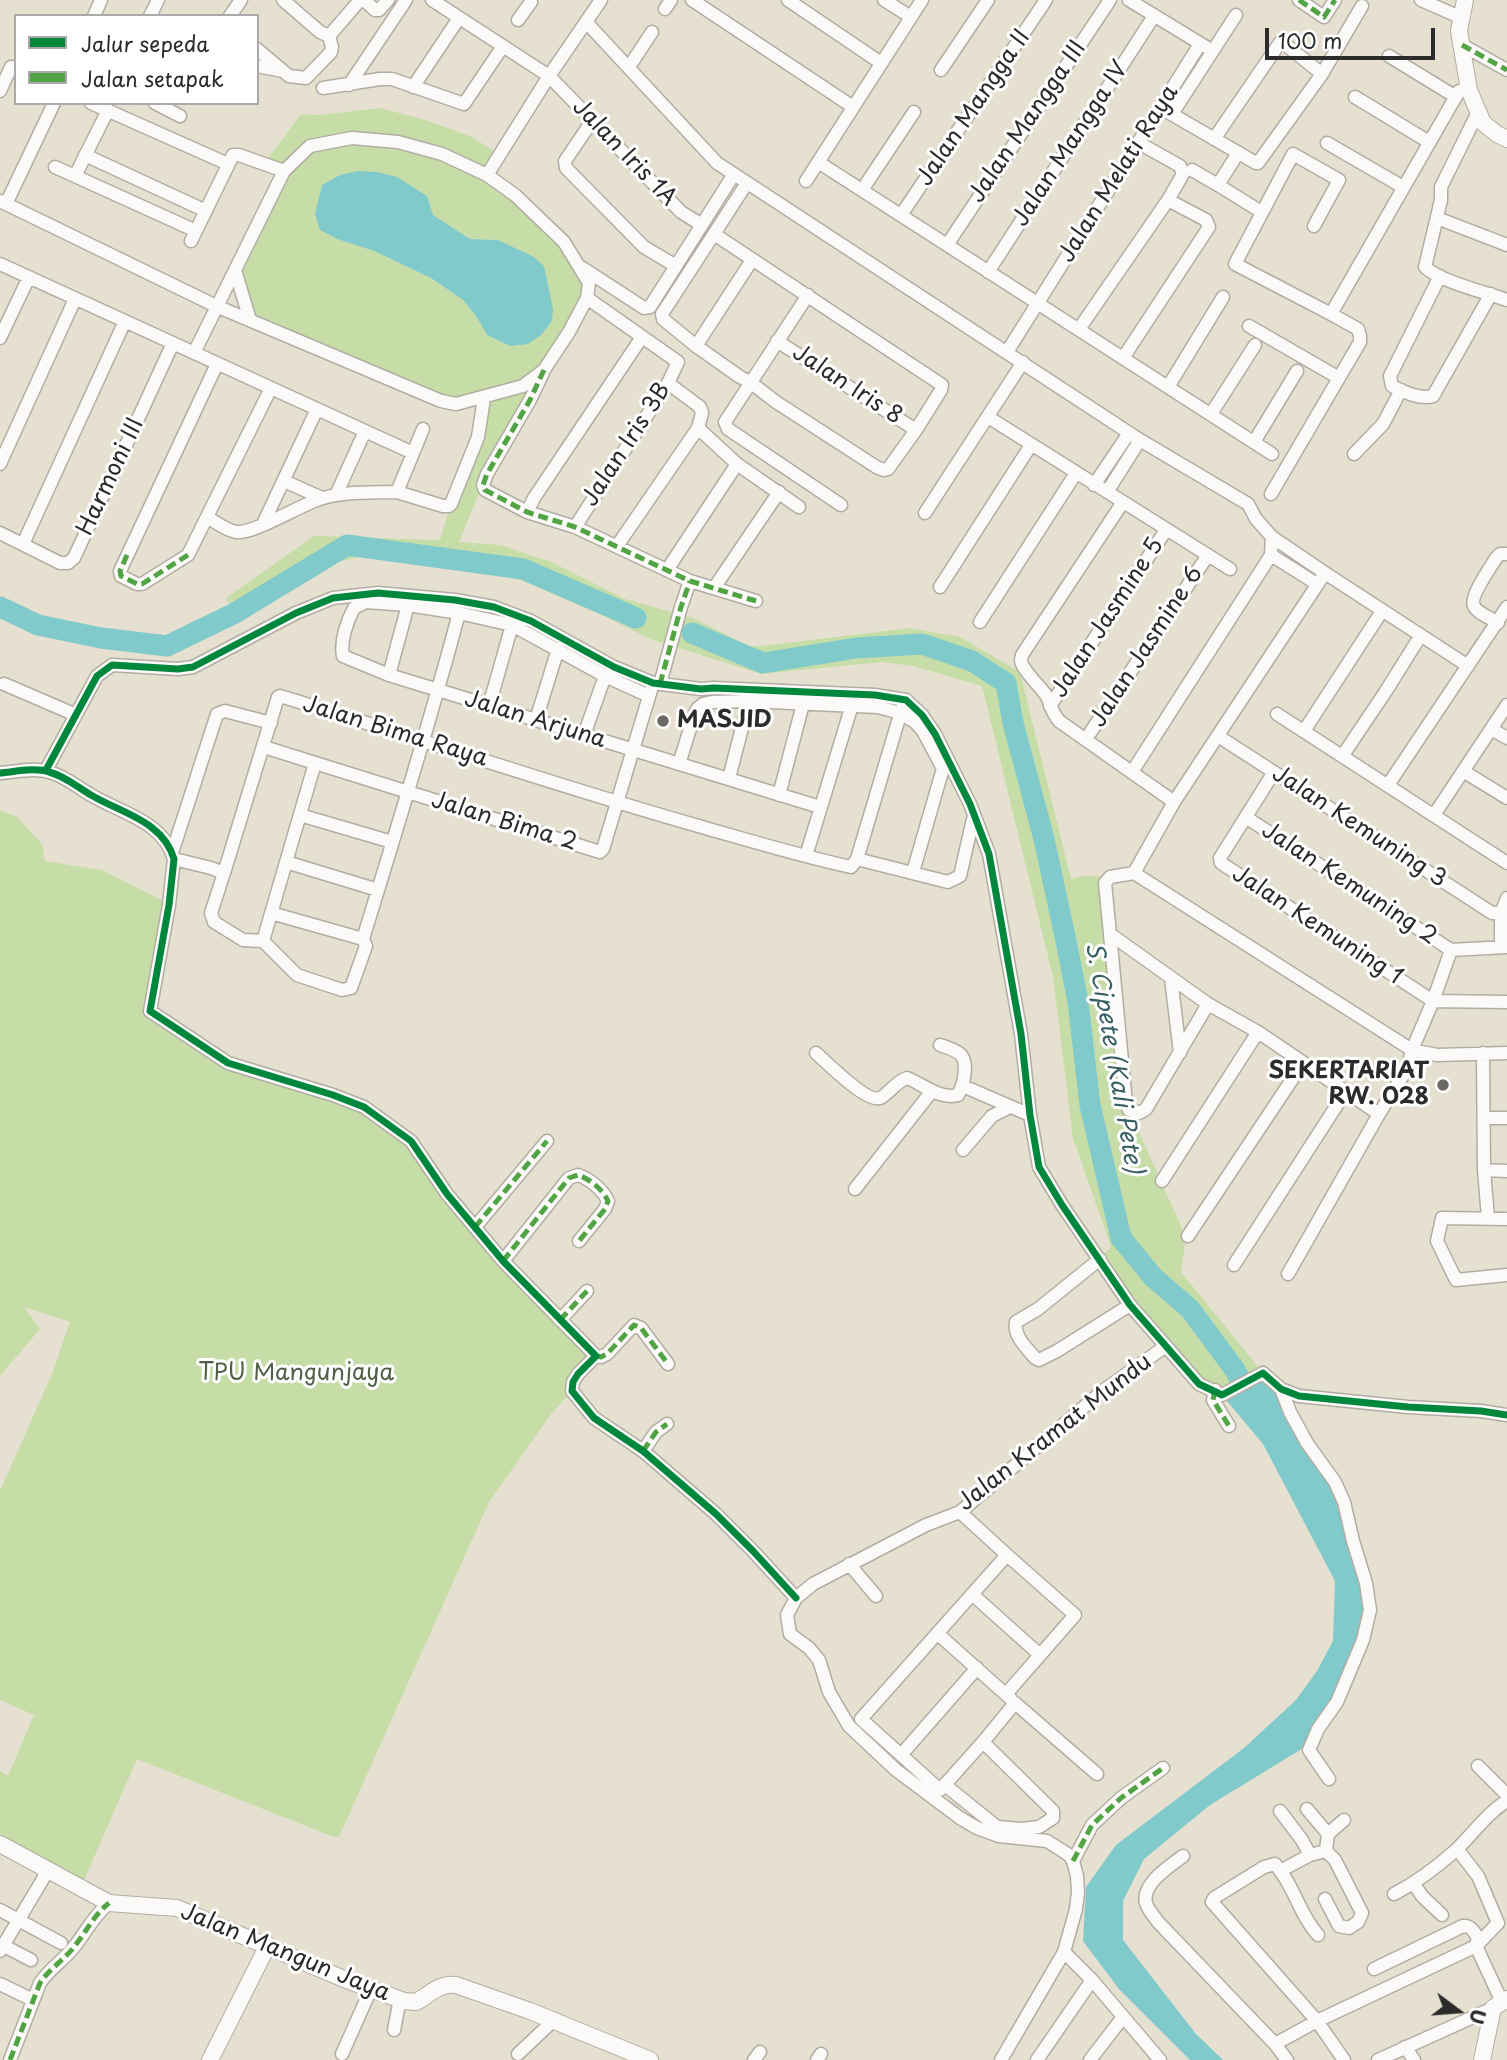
<!DOCTYPE html>
<html>
<head>
<meta charset="utf-8">
<style>
	body { margin:0 }
	#map { position:relative; width:1507px; height:2060px; overflow:hidden; background:#e6e0d0; font-family:"Playpen Sans",sans-serif }
	canvas { display:block }
	.legend { position:absolute; left:14px; top:14px; width:245px; height:91px; box-sizing:border-box; background:#fff; border:2px solid #aaa; margin:0; padding:9px 12px; list-style:none; font-size:21px; color:#2b2b2b }
	.legend li { display:flex; align-items:center; gap:14px; height:35px }
	.legend b { width:35px; border:2px solid #aaa }
	.north { position:absolute; left:1423px; top:1976px; width:70px; height:70px; -webkit-text-stroke:5px #fff; paint-order:stroke; rotate:106deg; font-size:19px; font-weight:700; line-height:28px; text-align:center; color:#2b2b2b }
	.north::after { content:''; display:block; margin:auto; width:24px; height:32px; background:#2b2b2b; clip-path:polygon(50% 0,100% 100%,50% 72%,0 100%) }
	.scale { position:absolute; left:1265px; top:28px; width:170px; height:32px; box-sizing:border-box; border:4px solid #2b2b2b; border-top:0; padding-left:9px; font-size:21px; line-height:24px; white-space:nowrap; color:#2b2b2b; -webkit-text-stroke:5px #fff; paint-order:stroke }
</style>
</head>
<body>
<div id="map">
<canvas width="1507" height="2060"></canvas>
<ul class="legend">
<li><b style="height:9px;background:#00873e"></b>Jalur sepeda</li>
<li><b style="height:9px;background:#51a443"></b>Jalan setapak</li>
</ul>
<div class="north">U</div>
<div class="scale">100 m</div>
</div>
<script>
const ctx = document.querySelector('canvas').getContext('2d');
ctx.lineJoin = 'round';
function paint(path, color) { ctx.fillStyle = color; ctx.fill(path, 'evenodd'); }
function stroke(path, color, width, dash) { ctx.strokeStyle = color; ctx.lineWidth = width; ctx.lineCap = dash ? 'butt' : 'round'; ctx.setLineDash(dash || []); ctx.stroke(path); }
function label(font, color, halo, rows, align = 'center') {
  ctx.font = font + ' "Playpen Sans",sans-serif'; ctx.lineWidth = 6; ctx.setLineDash([]); ctx.textBaseline = 'middle'; ctx.strokeStyle = halo; ctx.fillStyle = color; for (const [text, x, y, turn = 0] of rows) {
    ctx.save(); ctx.translate(x, y); ctx.rotate((+turn || 0) * Math.PI / 180); ctx.textAlign = isNaN(turn) ? turn : align; if (halo) ctx.strokeText(text, 0, 0); ctx.fillText(text, 0, 0); ctx.restore();
  }
}
paint(new Path2D(`
	M380,108l46,12 46,17 28,18 -12,21 50,39 51,68 -102,191 -28,68 42,3 50,17 74,37 68,19 56,28h12l149,-18 50,9 60,35 51,207 13,-3 26,1 19,233 57,127 -5,35 82,101 -41,22 -14,-7 -111,-127 14,-14 -38,-109 -20,-161 -71,-291 -69,-20 -31,-4 -121,12 -111,-35 -44,-22 -83,-36 -55,-14 -62,-9 -42,-2 -31,7 -95,60 -12,-25 88,-62 126,4 44,-142 -28,6 -206,-84 -15,-50 49,-99 -20,-7 37,-50 19,1zM433,215l37,24 28,1 16,9 -4,97 -23,-11 -11,-19 -13,-16 -32,-22 -57,-27 -37,-12z
	M0,810l17,7 25,27 3,17 57,9 66,33 -15,111 75,49 105,32 78,46 36,53 149,162 -24,35 -21,23 -62,88 -150,335 -8,-1 -194,-77 -56,128 -81,-43v-73l8,5 26,-61 -34,-15v-209l52,-117 18,-52 -46,-15 16,22 -40,47z`), '#c7dda8');
paint(new Path2D(`
	M358,171l19,1 20,5 30,19 6,19 37,24 28,1 36,17 10,9 9,43 -1,12 -11,14 -13,9 -18,2 -23,-11 -11,-19 -13,-16 -32,-22 -57,-27 -37,-12 -17,-9 -5,-16 7,-29 18,-10z
	M1263,1373l72,109 31,101 -3,57 -45,89 -18,21 -90,55 -66,54 -21,42v39l73,94 27,26h-33l-71,-71 -36,-48 3,-54 30,-42 128,-97 52,-48 21,-29 16,-30 2,-60 -72,-137 -41,-49z`), '#80cacc');
stroke(new Path2D(`
	M0,607l38,18 63,13 66,8 68,-33 112,-68 176,24 113,49
	M692,633l71,30 93,-15 66,-4 50,17 34,22 7,40 31,116 22,102 12,61 12,103 31,133 32,39 37,32 45,61 17,34`), '#80cacc', 21);
const minor = new Path2D(`
	M283,0l37,32 9,4 31,-36
	M364,0l11,10h4l9,-10
	M432,0l117,76 132,136 21,13
	M692,0l161,107
	M788,0l93,63
	M884,0l27,17
	M1129,0l77,47
	M1299,0l25,17 11,-17
	M1421,0l41,18
	M665,9l6,-9
	M94,16l7,-16
	M150,16l8,-16
	M230,16l11,-16
	M518,20l13,-18
	M587,23l130,140 423,277 108,64 8,15 16,18
	M1462,45l45,25
	M257,49l32,27 17,2 25,-26 1,-5 -3,-11
	M1389,56l67,41
	M257,66l26,5
	M629,67l23,-35
	M941,70l47,-70
	M349,85l57,-85
	M413,87l46,-69
	M323,88l57,-9h12l72,25 39,-58
	M0,91l11,-24h5
	M1355,97l74,45
	M91,103l137,61
	M155,103l25,13
	M1161,108l95,55h2l64,-89 40,-68
	M1478,112l-37,75v13l-16,67c14,14 62,26 82,33
	M1172,114l64,-99
	M592,121l-27,40 1,7 78,79 32,19
	M1214,139l67,-98 41,33
	M1327,143l76,44
	M1238,153l-20,32 37,23
	M85,155l121,56
	M818,162l454,292
	M55,167l141,64
	M1192,170l26,15
	M487,175l62,-99 52,-76
	M75,176l33,-66
	M806,181l116,-181
	M862,190l52,-78
	M0,201l216,105 19,8 206,87 15,3 67,-18 21,-16 25,-38 18,-34 2,-15 -25,-41 -49,-47 -28,-20 -45,-21 -44,-12 -46,-4 -42,8 -26,25 -90,182
	M6,204l48,-101
	M901,215l145,-215
	M1437,218l70,27
	M1314,226l25,-46 -46,-26 -58,110 96,50 128,-223 10,-1
	M714,234l228,151 -1,5 -25,40 -28,39 -4,1 -6,-2 -102,-66 -26,-20 -10,-5 -44,-31 -33,-27 -1,-5 85,-131
	M191,241l42,-86h6l45,16
	M947,245l163,-245
	M0,264l413,189
	M581,267l63,41 6,-1 84,-133
	M235,270l15,50
	M988,272l166,-256
	M1440,276l-50,100 2,10c11,6 30,14 41,10l58,-102
	M808,295l-83,127 3,7 113,76
	M1249,326l90,52
	M1079,329l89,-129 15,-26 -3,-8 -41,-23
	M0,338l29,-61
	M777,341l139,89
	M696,346l56,-86
	M1007,352l193,-308
	M1123,358l86,-131 -3,-7 -38,-20
	M217,364l-97,207 1,5 16,8h5l46,-29 83,-167
	M543,373l-13,27 -43,74 -4,11 2,5 42,22 48,15 115,54 66,20
	M1168,387l55,-90
	M1211,414l44,-69
	M988,417l242,152
	M698,428l39,36 62,43
	M1254,442l43,-71
	M1354,454l29,-30 18,-34
	M0,464l75,-165
	M284,481l38,17
	M1094,485l35,-52
	M397,492l46,14h6l2,-2 27,-67 6,-39
	M1107,492l33,-52
	M1271,494l89,-152v-6l-2,-7 -27,-15
	M336,495l29,-64
	M1123,502l-101,153c-1,5 -2,6 1,11 6,11 16,19 23,29 6,10 4,15 13,26l115,81
	M527,512l7,-14 108,-161
	M925,513l98,-151
	M208,518c8,4 19,13 29,14 16,2 62,-26 80,-32 24,-9 54,-7 80,-8l26,-63
	M263,524l54,-115
	M575,527l93,-144 10,-21 -91,-64
	M0,533l60,30h8l6,-5 99,-215
	M23,544l102,-223
	M617,546l81,-118 4,-15 -2,-6 -32,-24
	M667,570l70,-106
	M1317,584l-46,-29 1,-18 53,36
	M940,587l91,-142
	M714,588l65,-96
	M980,622l96,-149
	M1498,623c-7,-5 -21,-10 -24,-17 -5,-9 17,-39 22,-48l4,-4h7
	M1468,666l-143,-93 -151,229 -40,71 278,177 25,5 70,-2
	M389,675l19,-70
	M4,684l72,31
	M660,684l21,-77 9,-26
	M649,696l-44,-20 -93,-51 -53,-12 -51,-8 -42,-3 -12,6c-7,13 -14,33 -11,48l46,19 431,132
	M489,706l23,-81
	M1050,706l116,-176
	M1277,714l230,149
	M536,720l22,-71
	M1491,729l16,9
	M1304,731l78,-120
	M584,735l21,-59
	M1218,736l274,177h9
	M1086,739l122,-184
	M264,747l336,105 3,-3 48,-159
	M1343,755l43,-64 35,-56
	M679,764l15,-48 3,-7 6,-5 9,-2 37,-1 129,6 22,6 15,9 8,9 18,34
	M46,770l51,-94 15,-11 66,4 15,-2 103,-54 37,-15 45,-5 77,7 39,7 37,14 83,46 39,16 48,6 13,-1 161,7 31,5 16,15 13,19 35,70 19,50 32,180 9,81 9,52 23,38 68,100 69,79 23,11 41,-22 18,16 18,7 109,11 73,4 26,4
	M1463,771l44,27
	M1132,772l139,-217
	M1274,772l-54,86 1,5 212,138 74,1
	M0,773c14,-1 35,-6 49,-1 16,4 28,15 42,23 30,18 72,26 83,64l-5,46 -19,106 78,52 105,32 31,12 47,34 36,53 56,67 93,95 -18,18 -5,8 -1,9 22,27 49,33 73,63 37,37 43,47
	M729,778l20,-77
	M1388,785l119,-178
	M779,795l24,-91
	M300,815l92,27
	M1434,815l73,-110
	M1247,818l204,132
	M172,853l45,-139 8,-3 46,12
	M806,856l46,-151
	M174,859l37,9 13,5 54,-176 2,-1c141,43 280,91 422,131 49,14 98,29 149,40l6,-8 91,23 12,-6 13,-57 2,-1
	M857,859l45,-151
	M286,862l92,28
	M913,872l33,-114
	M224,873l-13,40 3,9 29,18 20,1 34,34 45,15 9,-2 15,-42 -3,-7c33,-108 67,-216 96,-326
	M1134,873l-24,4 -5,6 5,51 98,70 50,28 121,82 29,-47 4,-17 21,-49 18,-51
	M271,913l92,26
	M1110,934l16,169 3,7 10,3 7,-4 62,-105
	M263,941l52,-178
	M1501,947v-34l6,-15
	M1451,950l56,-3
	M1171,978l9,75
	M816,1053c11,10 51,50 64,45 8,-3 15,-16 27,-20 16,6 33,22 51,17 5,-9 11,-30 3,-40 -5,-5 -15,-8 -21,-10
	M1483,1053l1,117 4,48
	M963,1086l67,29
	M1484,1118h23
	M963,1150l29,-34 18,-9
	M1484,1170l23,1
	M1162,1181l96,-149
	M855,1189l77,-98
	M1507,1219l-65,-1 -5,23 19,39 51,-5
	M475,1227l72,-86
	M1188,1236l115,-173
	M1100,1259l-62,50 -22,13c-3,14 11,26 19,36l4,2 18,-9 73,-46
	M503,1261l66,-83 9,-3c12,4 25,15 30,26l-3,8 -26,32
	M1234,1265l112,-174
	M1288,1274l91,-160
	M560,1320l27,-29
	M596,1356l5,1 6,-3 27,-29 7,3 27,36
	M1281,1389l9,23 17,31 28,39 9,20 9,39 13,42 4,27 -7,30 -26,62 -19,27 -9,21 20,29
	M1215,1390l-2,10 16,26
	M643,1451l13,-19 11,-8
	M960,1512l47,43 -146,164 79,71 43,-48
	M849,1564l27,32
	M972,1594l68,61
	M938,1634l73,65
	M1006,1694l69,-79 -68,-60
	M901,1755l76,-87
	M1478,1766l29,29
	M945,1785l52,42 25,2 17,-2 14,-9v-7l-70,-69 32,-39 82,71
	M1307,1809l21,25
	M1280,1811l22,29 8,15 -30,16
	M1457,1849l21,27 20,47 -22,23
	M1326,1851l2,-17 16,-14
	M1310,1855l16,-4 9,9 27,53 -4,9 -9,6 -10,-2 -14,-27
	M1183,1856c-13,10 -42,28 -37,47 2,7 8,13 12,19l117,122 12,16
	M1073,1861l19,-36 29,-27 42,-30
	M1414,1884l8,12 20,19
	M1394,1894c23,-12 43,-27 62,-44 17,-16 31,-37 51,-49
	M0,1910l61,33
	M1318,1935c-19,-21 -24,-50 -43,-71l-11,3 -50,31 -2,4 105,119 27,39
	M4,1946l27,14
	M0,1951l43,-72 3,-10
	M1064,1952l28,28 68,80
	M1374,1969l89,-43c8,-1 11,6 15,12l-2,8
	M0,1984l33,16
	M394,2030l6,-31
	M1275,2044l42,-23 159,-75 26,56
	M1405,2047l9,13
	M342,2054l29,-65
	M518,2054l36,-34
	M10,2060l30,-77c9,-14 24,-23 34,-36 12,-15 20,-32 35,-44
	M754,2060l6,-8
	M817,2060l4,-6
	M1001,2060l63,-108 12,-43 2,-17 -1,-16 -4,-15 -4,-6 -22,-14 -48,-5 -22,-8 -17,-10 -64,-48 -47,-44 -20,-34 -10,-32 -10,-12 -19,-14 -3,-19 9,-17 17,-14 113,-59 34,-13 144,-122 62,-44
	M1037,2060l55,-80
	M1090,2060l33,-43
	M1378,2060l115,-52`);
const tertiary = new Path2D(`
	M1465,0l-6,31 10,59 14,33 14,11 10,5
	M0,1844l109,59 68,5 167,71 60,22 12,1c15,-8 22,-19 40,-17l74,26 120,49
	M210,2060l58,-115
	M1482,2060l11,-52 14,-9`);
stroke(minor, '#b2ada3', 15);
stroke(tertiary, '#b2ada3', 18);
stroke(minor, '#fbfaf8', 12);
stroke(tertiary, '#fbfaf8', 16);
stroke(new Path2D(`
	M1299,0l25,17 11,-17
	M1462,45l45,25
	M544,370l-14,30 -43,74 -4,11 2,5 42,22 48,15 115,54 66,20
	M127,555l-7,16 1,5 16,8h5l46,-29
	M660,684l21,-77 9,-26
	M475,1227l72,-86
	M503,1261l66,-83 9,-3c12,4 25,15 30,26l-3,8 -26,32
	M560,1320l27,-29
	M596,1356l5,1 6,-3 27,-29 7,3 27,36
	M1215,1390l-2,10 16,26
	M643,1451l13,-19 11,-8
	M1073,1861l19,-36 29,-27 42,-30
	M10,2060l30,-77c9,-14 24,-23 34,-36 12,-15 20,-32 35,-44`), '#51a443', 5, [10, 5]);
stroke(new Path2D(`
	M46,770l51,-94 15,-11 66,4 15,-2 103,-54 37,-15 45,-5 77,7 39,7 37,14 83,46 39,16 48,6 13,-1 161,7 31,5 16,15 13,19 35,70 19,50 32,180 9,81 9,52 23,38 68,100 69,79 23,11 41,-22 18,16 18,7 109,11 73,4 26,4
	M0,773c14,-1 35,-6 49,-1 16,4 28,15 42,23 30,18 72,26 83,64l-5,46 -19,106 78,52 105,32 31,12 47,34 36,53 56,67 93,95 -18,18 -5,8 -1,9 22,27 49,33 73,63 37,37 43,47`), '#00873e', 7);
for (const [x, y, r, color] of [
	[663,721,7,"#6c6a65"],
	[1443,1085,7,"#6c6a65"]
]) { const dot = new Path2D(); dot.arc(x, y, r, 0, 2 * Math.PI); ctx.fillStyle = color; ctx.fill(dot); stroke(dot, '#fff', 2.5); }
label('23px', '#2b2b2b', '#fff', [
	["Jalan Mangga II",974,108,-56],
	["Jalan Mangga III",1028,122,-56],
	["Jalan Mangga IV",1071,144,-57],
	["Jalan Iris 1A",624,153,46],
	["Jalan Melati Raya",1119,174,-58],
	["Jalan Iris 8",847,385,33],
	["Jalan Iris 3B",627,445,-57],
	["Harmoni III",111,477,-65],
	["Jalan Jasmine 5",1108,618,-57],
	["Jalan Jasmine 6",1147,647,-57],
	["Jalan Arjuna",535,720,17],
	["Jalan Bima Raya",395,732,17],
	["Jalan Bima 2",504,822,17],
	["Jalan Kemuning 3",1359,827,33],
	["Jalan Kemuning 2",1349,884,33],
	["Jalan Kemuning 1",1317,926,33],
	["Jalan Kramat Mundu",1055,1433,-38],
	["Jalan Mangun Jaya",285,1953,22]
]);
label('bold 23px', '#2b2b2b', '#fff', [
	["MASJID",677,721],
	["SEKERTARIAT",1429,1072,"right"],
	["RW. 028",1429,1098,"right"]
], 'left');
label('23px', '#526047', '#fff', [
	["TPU Mangunjaya",296,1374]
]);
label('italic 24px', '#396063', '#fff', [
	["S. Cipete (Kali Pete)",1113,1058,80]
]);
</script>
</body>
</html>
